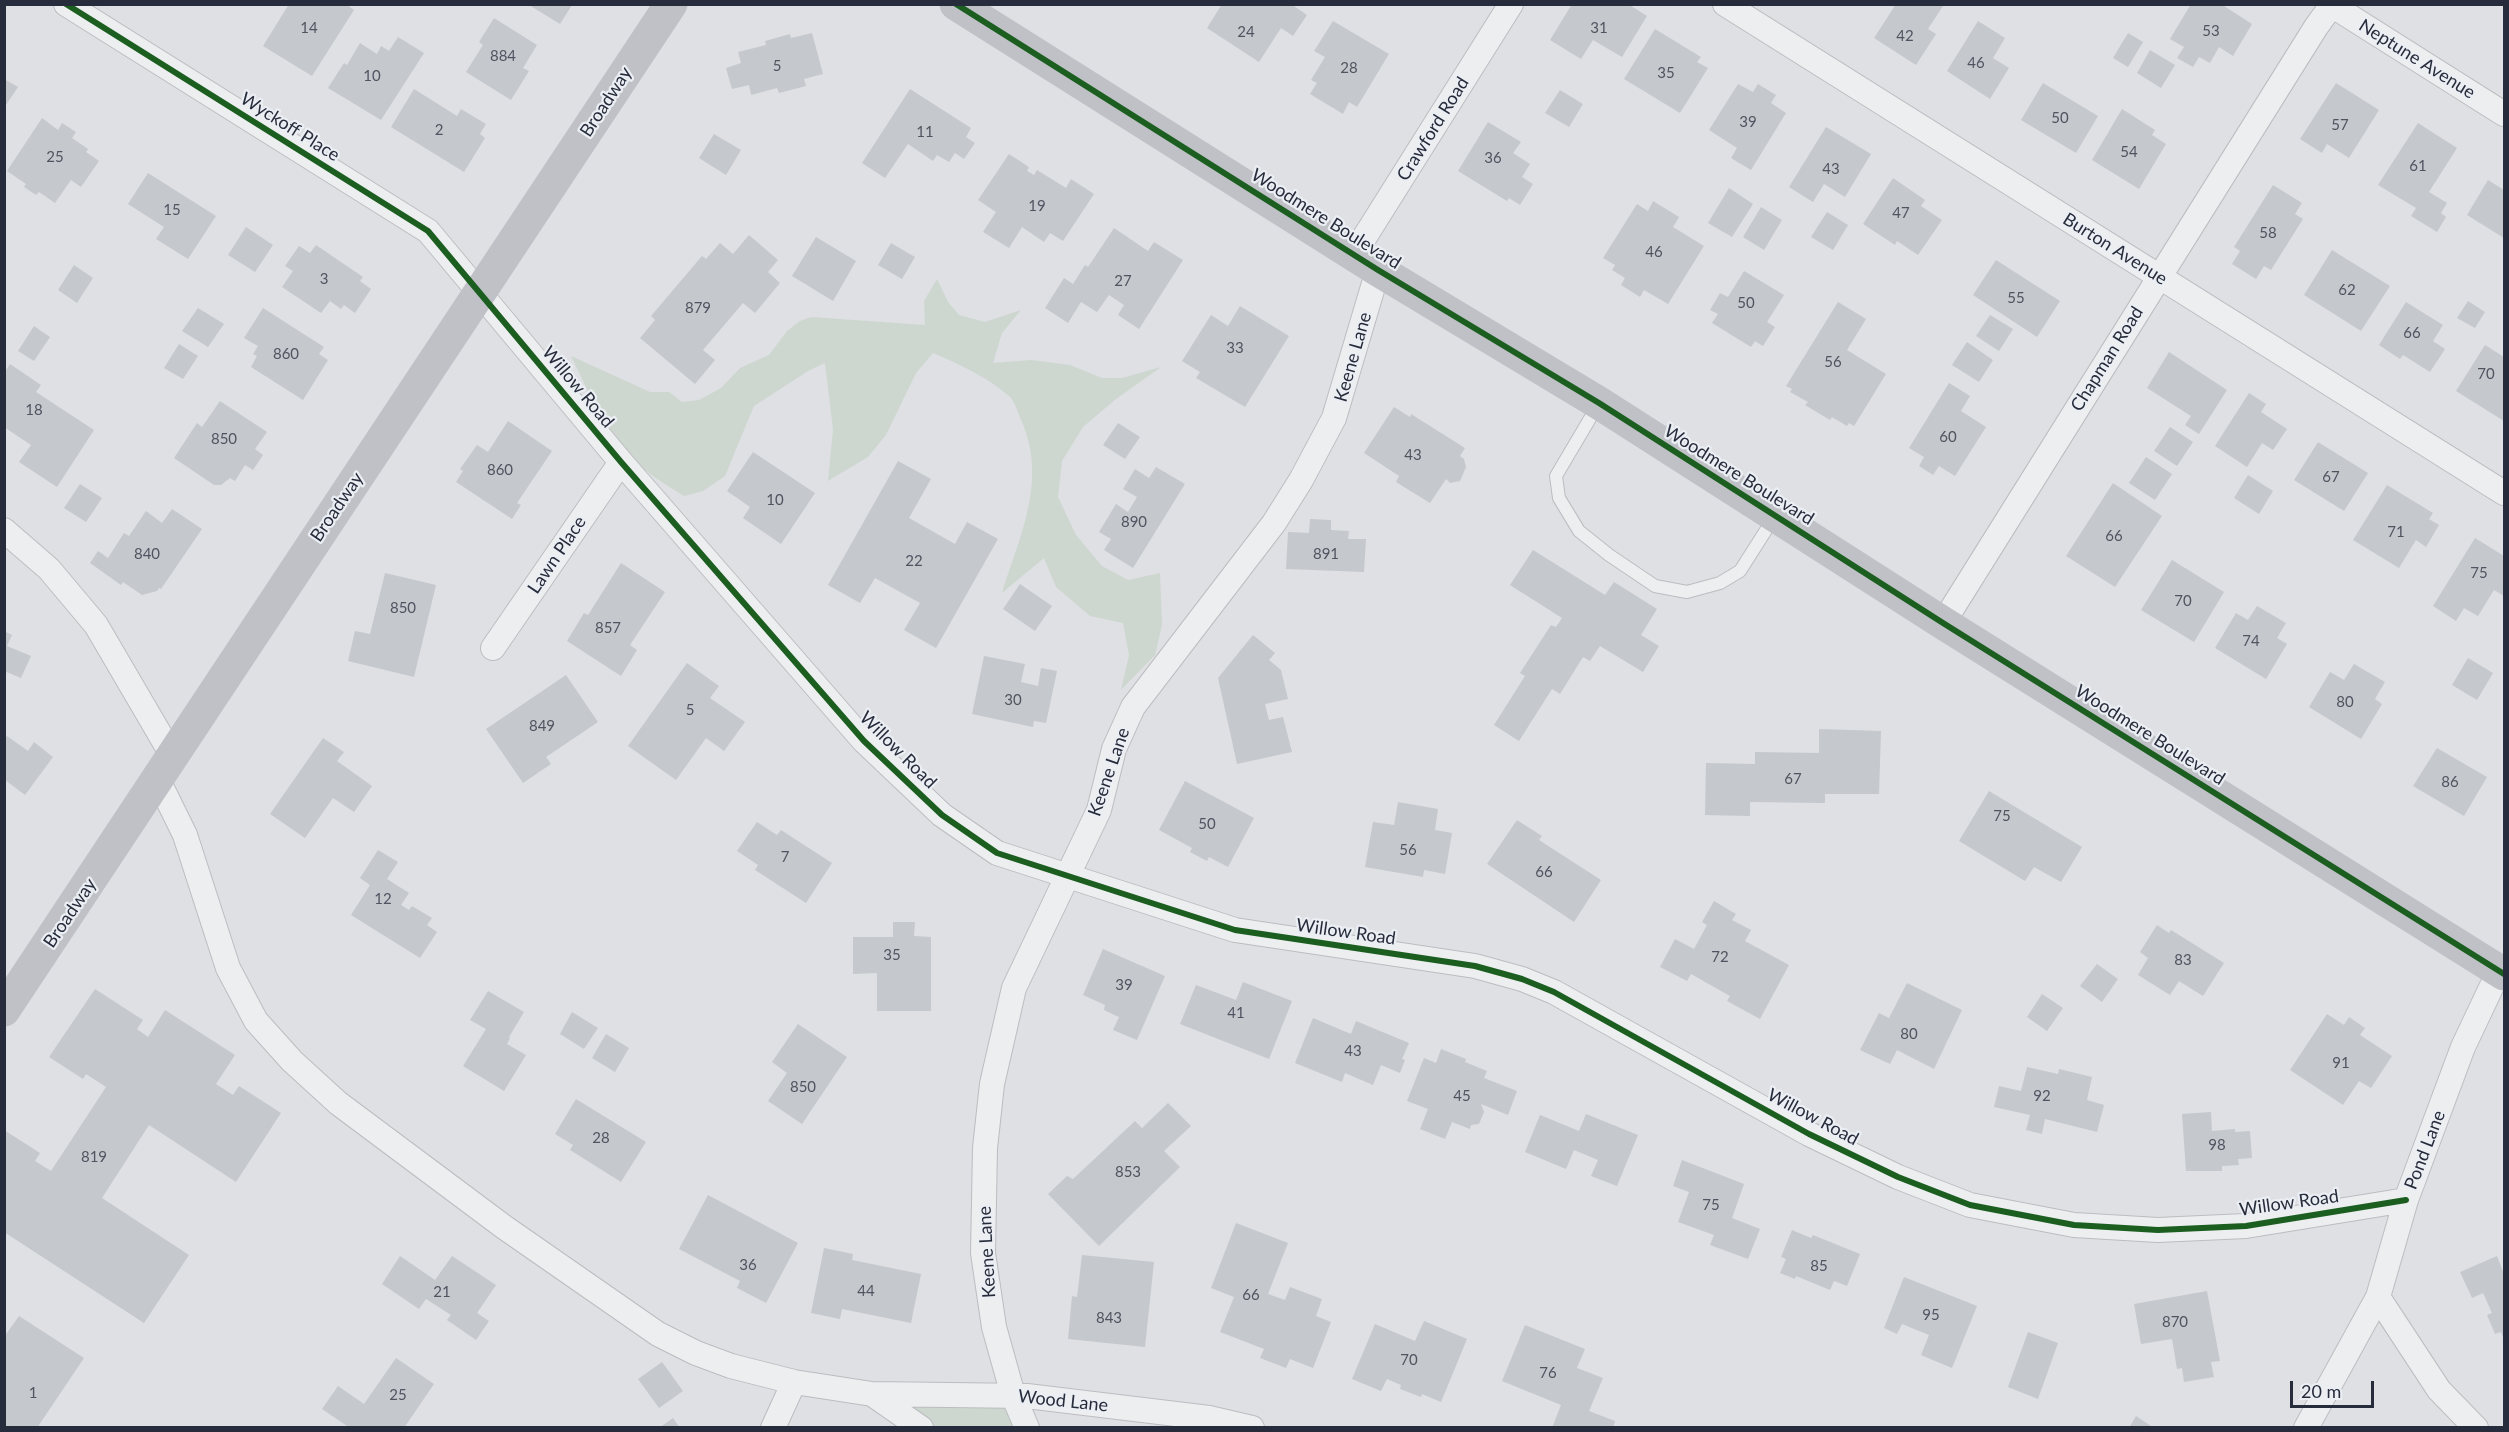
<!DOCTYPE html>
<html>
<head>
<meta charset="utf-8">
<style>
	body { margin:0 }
	#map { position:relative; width:2509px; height:1432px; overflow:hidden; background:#dee0e4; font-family:Lato,sans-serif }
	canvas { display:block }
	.frame { position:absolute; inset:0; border:6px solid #262c3b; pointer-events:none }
	.scale { position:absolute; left:2290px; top:1381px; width:84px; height:27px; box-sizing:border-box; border:3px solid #262c3b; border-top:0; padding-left:8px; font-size:18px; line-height:21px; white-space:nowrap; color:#262c3b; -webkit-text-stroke:4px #ebeef3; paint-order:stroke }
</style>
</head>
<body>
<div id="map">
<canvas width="2509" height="1432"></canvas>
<div class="frame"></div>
<div class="scale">20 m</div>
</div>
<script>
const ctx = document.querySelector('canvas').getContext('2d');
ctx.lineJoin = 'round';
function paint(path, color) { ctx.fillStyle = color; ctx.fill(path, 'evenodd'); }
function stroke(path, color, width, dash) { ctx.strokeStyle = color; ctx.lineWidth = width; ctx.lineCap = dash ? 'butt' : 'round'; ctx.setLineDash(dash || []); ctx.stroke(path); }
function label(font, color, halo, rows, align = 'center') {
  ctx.font = font + ' Lato,sans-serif'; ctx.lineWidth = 4.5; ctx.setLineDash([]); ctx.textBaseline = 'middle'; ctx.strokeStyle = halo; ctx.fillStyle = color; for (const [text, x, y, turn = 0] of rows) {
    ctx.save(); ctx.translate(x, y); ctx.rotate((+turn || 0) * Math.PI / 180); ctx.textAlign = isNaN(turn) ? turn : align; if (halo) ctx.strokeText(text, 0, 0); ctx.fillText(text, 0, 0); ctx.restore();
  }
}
paint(new Path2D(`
	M937,279l11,23 11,13 26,7 36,-12 -19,23 -9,30 38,-3 39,5 32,13h20l39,-11 -45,32 -33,28 -21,34 -4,36 18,38 26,31 26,14 32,-7 2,52 -7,30 -34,35 8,-35 -6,-32 -33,-7 -34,-29 -12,-29 -42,35c18,-58 46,-113 19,-173 -3,-7 -6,-19 -12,-24 -22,-19 -50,-32 -76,-43l-17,20 -30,62 -18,22 -40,24 5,-52 -8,-66 -17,8 -54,35 -29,70 -22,15 -19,5c-19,-12 -41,-25 -57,-42 -24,-28 -40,-65 -56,-98l79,36h19l13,10 17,-2 22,-12 19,-20 29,-13 18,-24 13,-10 11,-4 114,8 -1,-24z
	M889,1400l118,1 12,26h-88z`), '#ced7cf');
paint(new Path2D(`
	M289,4h57l8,6 -42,66 -49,-30z
	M1222,4h69l16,11 -14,21 -12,-8 -22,34 -52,-34z
	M1572,4h56l19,12 -25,41 -29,-17 -12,19 -31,-19z
	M1896,4l47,2 -15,23 8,5 -20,31 -42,-27z
	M2191,4h30l31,20 -19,32 -14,-9 -9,16 -11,-6 -6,10 -16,-9 7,-11 -14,-8z
	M529,5h43l-12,19z
	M494,18l43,27 -14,23 6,3 -18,29 -45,-28 17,-27 -4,-3z
	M1333,21l56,33 -32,53 -8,-5 -6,12 -33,-20 7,-11 -6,-3 14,-23 -11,-6z
	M1978,21l27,17 -12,20 16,10 -19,31 -43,-28z
	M1655,29l46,28 -4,5 11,6 -28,45 -56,-34z
	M812,33l11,41 -19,5 2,7 -27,7 -2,-5 -26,7 -2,-10 -17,4 -6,-21 15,-5 -3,-11 28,-7 -1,-4 25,-7 1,4z
	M2128,33l15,9 -15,25 -15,-9z
	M398,37l26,16 -43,67 -53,-32 16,-25 3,2 13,-22 17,11 4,-8 8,5z
	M2150,50l25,15 -14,23 -24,-15z
	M4,79l14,8 -14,21z
	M2043,83l55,33 -22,37 -55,-33z
	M2336,83l43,27 -30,48 -22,-14 -5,9 -22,-14z
	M1738,84l15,8 5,-8 18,11 -5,8 15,10 -35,57 -20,-12 6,-10 -28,-18z
	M414,89l43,27 4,-7 25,15 -6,10 5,4 -21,34 -73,-45z
	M910,89l61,39 -5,9 9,6 -11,16 -9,-6 -6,9 -12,-7 -4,6 -25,-17 -23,34 -23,-15z
	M1560,90l23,14 -14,23 -24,-14z
	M2122,109l33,21 -3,5 14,9 -27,45 -47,-29z
	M42,118l16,12 4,-7 14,9 -4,6 16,11 -2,3 13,9 -18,26 -10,-7 -16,23 -16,-11 -3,3 -12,-8 2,-3 -19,-13z
	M1488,122l33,20 -8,11 17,11 -8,13 11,7 -13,21 -11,-7 -2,3 -49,-30z
	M2418,123l39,25 -28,44 18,11 -6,10 5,4 -9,15 -26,-16 5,-8 -38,-23z
	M1826,127l45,27 -26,43 -21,-13 -11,18 -24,-15z
	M714,134l27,16 -15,25 -27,-17z
	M1009,154l20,13 -2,4 7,4 3,-5 29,18 5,-9 23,15 -31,47 -13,-8 -6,9 -22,-15 -13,21 -26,-16 13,-20 -18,-12z
	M148,173l68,43 -28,43 -32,-20 8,-12 -36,-23z
	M1893,178l32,22 -4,6 21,14 -24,35 -21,-14 -2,4 -32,-21z
	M2488,180l16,10v48l-37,-23z
	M2273,185l29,18 -7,11 8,5 -32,51 -7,-4 -8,13 -24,-15 8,-13 -6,-4z
	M1729,188l24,16 -21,33 -24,-14z
	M1653,201l26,16 -6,10 31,19 -36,58 -24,-14 -4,7 -19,-12 4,-7 -13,-8 3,-5 -12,-7 34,-54 11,7z
	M1761,207l21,13 -18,30 -21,-13z
	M1827,212l21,13 -15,25 -22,-13z
	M246,227l27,18 -18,27 -27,-17z
	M1114,228l34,23 6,-9 29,18 -44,69 -21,-14 6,-10 -15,-10 -12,17 -16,-10 -13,21 -23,-15 19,-30 9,6 12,-19 3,2z
	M749,235l29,25 -10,12 12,11 -25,30 -12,-10 -40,47 12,10 -20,24 -55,-46 15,-18 -4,-4 51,-60 4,3 14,-16 13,11z
	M816,237l40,24 -23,40 -41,-25z
	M891,243l24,14 -13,22 -24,-14z
	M316,245l47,32 -3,4 11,8 -16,24 -11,-8 -3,4 -11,-8 -9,12 -39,-26 11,-16 -8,-5 14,-20 11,7z
	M2332,250l58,36 -29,45 -57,-36z
	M1996,260l64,41 -23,36 -64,-42z
	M74,265l19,13 -16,25 -19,-13z
	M1744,271l40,24 -17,27 8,5 -12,19 -8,-5 -4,6 -39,-24 6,-9 -8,-4 10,-17 8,4z
	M2468,301l17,11 -10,16 -18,-10z
	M1838,302l28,17 -19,31 39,24 -32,52 -5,-3 -2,3 -15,-9 -2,3 -25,-15 3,-3 -18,-10 2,-3 -6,-3z
	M2406,302l37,23 -10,16 12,8 -15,23 -27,-17 -3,4 -21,-14z
	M1240,306l49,30 -44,71 -49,-29 4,-6 -18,-11 29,-46 17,11z
	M198,308l26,16 -16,23 -26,-16z
	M263,308l61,39 -5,7 9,6 -25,40 -52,-33 6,-11 -4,-2 5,-8 -14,-8z
	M1990,315l23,14 -14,22 -23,-15z
	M34,326l16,11 -16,24 -16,-10z
	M1967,342l26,18 -14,22 -27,-17z
	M179,344l19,12 -15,23 -19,-11z
	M2485,345l19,12v64l-48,-30z
	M2169,352l58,38 -28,44 -14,-9 6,-9 -44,-28z
	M10,364l31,21 -5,7 58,38 -37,57 -38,-25 12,-17 -27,-18v-54z
	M1949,383l21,13 -9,15 25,16 -31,49 -16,-10 -6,9 -14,-9 5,-9 -15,-9z
	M2249,393l17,11 -5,8 26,17 -14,21 -11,-7 -15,24 -32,-21z
	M220,401l47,31 -12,17 8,6 -10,15 -8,-5 -10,16 -5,-3 -9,7h-7l-40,-27 23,-35 5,4z
	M1394,407l16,10 1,-3 54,34 -5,8 4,3 2,8 -6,14 -10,2 -4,-4 -16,24 -34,-21 3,-6 -35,-23z
	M508,421l44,30 -35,52 4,2 -9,14 -56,-37 7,-11 -3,-2 17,-24 11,7z
	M1118,423l22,14 -15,22 -22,-14z
	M2170,427l23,15 -16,24 -23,-15z
	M2318,442l50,31 -24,38 -50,-31z
	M753,452l62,41 -34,51 -38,-26 7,-11 -23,-16z
	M2146,457l26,17 -17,26 -26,-17z
	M898,461l33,18 -22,39 46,26 12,-22 31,17 -62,109 -32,-18 16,-27 -45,-25 -15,25 -32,-18z
	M1156,467l29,17 -52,84 -29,-18 7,-11 -12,-7 17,-28 12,8 9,-15 -14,-8 12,-20 14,9z
	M2248,475l25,16 -14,23 -25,-16z
	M2113,483l49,33 -47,71 -49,-31z
	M80,484l22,14 -16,24 -22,-14z
	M2387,485l46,28 -4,6 10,6 -13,22 -10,-7 -17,28 -46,-28z
	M172,509l30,20 -41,60 -2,-1 -2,3 -15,4 -19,-13 -2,3 -31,-22 8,-12 10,7 16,-25 5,3 17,-25 16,12z
	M1310,519l21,1v10l18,1 -1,8h18l-2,33 -78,-3 2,-37 21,1z
	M2475,538l29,18v40l-10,-6 -16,26 -14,-8 -8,13 -23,-15z
	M1533,550l72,45 9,-13 43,27 -16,26 18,11 -16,26 -43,-26 -10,15 -7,-4 -23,37 -8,-5 -33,52 -25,-16 31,-49 -5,-3 31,-48 5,2 6,-9 -52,-33z
	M2172,560l52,32 -30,50 -53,-32z
	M621,563l44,29 -35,53 7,5 -16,26 -54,-35 17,-28 4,2z
	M385,573l51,12 -22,92 -66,-16 7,-30 15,3z
	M1020,584l32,22 -17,25 -32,-22z
	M2257,606l29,17 -9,15 10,6 -21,35 -51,-31 21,-35 12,7z
	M4,631l8,4 -5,11 24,10 -10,22 -17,-7z
	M1253,635l22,18 -6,7 12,10 7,29 -23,5 4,16 14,-3 9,35 -55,12 -19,-86z
	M984,656l41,8 -4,18 17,4 3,-18 16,3 -11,52 -12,-2 -1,6 -61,-13z
	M2468,658l25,15 -16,27 -25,-15z
	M687,663l32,23 -9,12 35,24 -21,29 -18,-13 -30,42 -48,-34z
	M2354,664l31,18 -10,17 7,5 -21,35 -52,-32 21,-35 14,8z
	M566,675l32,47 -52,35 5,7 -28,19 -37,-54z
	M1819,729l62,2 -2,63h-54v9l-75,-1v14l-45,-1 1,-52 49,1v-12l64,1z
	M7,736l21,15 6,-9 19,15 -28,38 -20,-15v-41z
	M323,738l21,14 -7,9 35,25 -18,26 -21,-14 -28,40 -35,-24z
	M2437,748l50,29 -23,39 -51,-30z
	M1185,781l69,37 -26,49 -19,-10 -2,4 -17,-9 2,-4 -33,-18z
	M1989,791l93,56 -21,35 -27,-15 -9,14 -66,-40z
	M1398,802l40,7 -3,21 17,3 -7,41 -21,-4 -1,7 -58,-10 8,-45 21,3z
	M1517,820l25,16 -3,4 62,40 -27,42 -87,-58z
	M757,822l20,13 4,-5 51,33 -26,40 -51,-33 3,-5 -21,-14z
	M378,850l20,12 -11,17 22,14 -8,12 8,5 3,-4 20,12 -5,7 10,7 -17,26 -69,-43 19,-30 -10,-7z
	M1714,901l22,13 -4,6 19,10 -6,11 44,24 -29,54 -33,-18 3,-5 -39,-22 -4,7 -27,-14 15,-28 19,10 13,-24 -5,-3z
	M893,922h22l-1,14 17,1v74h-54v-38l-24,1v-37h40z
	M2157,925l12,8 2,-3 53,33 -21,33 -24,-15 -9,14 -32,-20 10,-17 -8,-6z
	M1103,949l62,27 -28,64 -24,-10 6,-13 -15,-7 1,-5 -22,-10z
	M2097,964l21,15 -16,23 -22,-16z
	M1243,982l49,19 -23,58 -89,-35 16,-39 40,15z
	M1907,983l55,27 -28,59 -37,-19 -7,14 -30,-14 19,-37 10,5z
	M95,989l48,31 -6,9 11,8 17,-27 70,45 -19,29 17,11 6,-9 42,27 -45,69 -87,-57 -47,73 87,57 -45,68 -140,-91v-102l36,23 -5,8 16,10 55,-84 -20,-13 -3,5 -34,-22z
	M488,991l36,21 -15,25 1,1 -3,6 19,11 -22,36 -41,-25 23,-37 -16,-9z
	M2042,994l21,14 -16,23 -20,-14z
	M572,1012l26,16 -14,21 -24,-15z
	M2327,1014l17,11 5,-8 16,11 -5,7 32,21 -21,32 -12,-7 -16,24 -53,-35z
	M1313,1018l38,16 5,-13 53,22 -7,16 3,1 -5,13 -19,-8 -8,20 -28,-12 -3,9 -47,-19z
	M798,1024l49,33 -45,67 -34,-23 19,-28 -15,-11z
	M606,1034l23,14 -14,24 -23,-14z
	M1441,1049l25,10 -1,3 22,9 -3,7 33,13 -9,24 -27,-11 3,8 -5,12 -8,1 -1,4 -18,-7 -7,17 -25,-10 8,-20 -21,-8 17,-43 12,5z
	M2027,1067l31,7 1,-5 33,8 -5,23 17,5 -7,27 -52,-13 -3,15 -16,-4 4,-15 -36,-8 5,-21 22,5z
	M576,1099l70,43 -25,40 -51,-32 3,-5 -18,-11z
	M1168,1103l23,23 -27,25 16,16 -81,79 -51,-52 19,-18 6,3 62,-58 7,7z
	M2211,1112l1,19 23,-2v3l15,-1 2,27 -14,1 1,6 -17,1v5h-36l-4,-57z
	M1586,1114l52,21 -21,51 -26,-10 7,-16 -24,-10 -8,19 -41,-17 15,-37 39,16z
	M1682,1160l62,24 -12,34 28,11 -12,30 -38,-14 4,-10 -36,-13 11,-30 -16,-6z
	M708,1195l90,48 -32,60 -29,-15 3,-7 -61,-32z
	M1236,1223l52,20 -20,51 17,6 5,-13 32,12 -6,17 15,6 -18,46 -23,-9 -4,9 -26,-10 4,-9 -44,-17 14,-35 -23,-9z
	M1792,1230l19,8 2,-3 47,19 -13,32 -13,-5 -4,9 -34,-14 -1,3 -15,-6 6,-14 -5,-2z
	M824,1248l29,6 -1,6 69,14 -10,49 -69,-14 -2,10 -29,-6z
	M1082,1255l72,7 -9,85 -77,-8 4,-43 5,1z
	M400,1256l35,24 17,-24 44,29 -19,28 12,8 -13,19 -29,-20 4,-5 -25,-16 -7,10 -37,-25z
	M2497,1256l7,18v66l-3,-8 -6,2 -8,-19 5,-2 -9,-20 -11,5 -12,-26z
	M1904,1277l73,29 -25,62 -31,-13 8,-20 -27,-11 -5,10 -13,-6z
	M2207,1291l13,70 -9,1 3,15 -30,5 -2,-14 -5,1 -5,-30 -31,5 -7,-40z
	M19,1316l65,42 -47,70h-33v-91z
	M1424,1321l43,18 -26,63 -19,-8 -1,3 -21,-8 1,-4 -14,-6 -6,12 -29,-12 23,-55 40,17z
	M1525,1325l60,24 -8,19 26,10 -14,33 26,10 -2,7h-61l9,-23 -59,-24z
	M2028,1332l30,11 -20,56 -30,-12z
	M396,1358l38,26 -30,44h-54l-28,-19 16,-23 26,18z
	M662,1362l21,29 -24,17 -21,-29z
	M2136,1416l18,12h-25z
	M673,1418l7,10h-21z`), '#c5c8cc');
const lane = new Path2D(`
	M1598,405l-42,71 3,22 20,33 30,24 46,31 32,6 33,-9 20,-12 35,-55`);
const street = new Path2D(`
	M66,4l362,227 193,231 243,279 78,74 55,38 238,77 240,36 47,13 32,13 255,142 89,43 72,28 104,20 84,5 88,-4 160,-26
	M1725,4l779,489
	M2330,4l174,110
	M1354,254l157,-250
	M4,530l45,39 47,56 76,130
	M1943,623l373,-596 16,-22
	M493,648l128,-186
	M157,778l28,57 43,133 28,53 36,40 46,42 166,124 154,107 38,19 35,13 63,16 78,12 49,34
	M2378,1297l61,93 37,38
	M872,1394l155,2 182,22 43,10
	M773,1428l21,-46
	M1027,1428l-14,-33 -19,-68 -11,-74 2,-105 7,-64 22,-96 85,-178 15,-61 19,-42 141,-184 27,-43 33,-62 44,-148
	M2306,1428l72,-131 28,-97 57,-153 36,-76`);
stroke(lane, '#bbbdc0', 14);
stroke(street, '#bbbdc0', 26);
stroke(lane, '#edeef0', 12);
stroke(street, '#edeef0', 24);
stroke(new Path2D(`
	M956,4l422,266 221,133 344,220 561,351
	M4,1010l667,-1006`), '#bfc1c6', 33);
stroke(new Path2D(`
	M66,4l362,227 193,231 243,279 78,74 55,38 238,77 240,36 47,13 32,13 255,142 89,43 72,28 104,20 84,5 88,-4 160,-26
	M956,4l422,266 221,133 344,220 561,351`), '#1b5e20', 6);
label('15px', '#505461', null, [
	["14",309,28],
	["31",1599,28],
	["53",2211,31],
	["24",1246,32],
	["42",1905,36],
	["884",503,56],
	["46",1976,63],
	["5",777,66],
	["28",1349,68],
	["35",1666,73],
	["10",372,76],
	["50",2060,118],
	["39",1748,122],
	["57",2340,125],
	["2",439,130],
	["11",925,132],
	["54",2129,152],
	["25",55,157],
	["36",1493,158],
	["61",2418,166],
	["43",1831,169],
	["19",1037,206],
	["15",172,210],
	["47",1901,213],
	["58",2268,233],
	["46",1654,252],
	["3",324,279],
	["27",1123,281],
	["62",2347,290],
	["55",2016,298],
	["50",1746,303],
	["879",698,308],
	["66",2412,333],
	["33",1235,348],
	["860",286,354],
	["56",1833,362],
	["70",2486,374],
	["18",34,410],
	["60",1948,437],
	["850",224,439],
	["43",1413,455],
	["860",500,470],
	["67",2331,477],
	["10",775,500],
	["890",1134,522],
	["71",2396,532],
	["66",2114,536],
	["840",147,554],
	["891",1326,554],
	["22",914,561],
	["75",2479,573],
	["70",2183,601],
	["850",403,608],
	["857",608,628],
	["74",2251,641],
	["30",1013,700],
	["80",2345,702],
	["5",690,710],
	["849",542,726],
	["67",1793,779],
	["86",2450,782],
	["75",2002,816],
	["50",1207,824],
	["56",1408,850],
	["7",785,857],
	["66",1544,872],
	["12",383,899],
	["35",892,955],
	["72",1720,957],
	["83",2183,960],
	["39",1124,985],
	["41",1236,1013],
	["80",1909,1034],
	["43",1353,1051],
	["91",2341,1063],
	["850",803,1087],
	["45",1462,1096],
	["92",2042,1096],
	["28",601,1138],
	["98",2217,1145],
	["819",94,1157],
	["853",1128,1172],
	["75",1711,1205],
	["36",748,1265],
	["85",1819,1266],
	["44",866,1291],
	["21",442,1292],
	["66",1251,1295],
	["95",1931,1315],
	["843",1109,1318],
	["870",2175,1322],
	["70",1409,1360],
	["76",1548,1373],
	["1",33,1393],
	["25",398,1395]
]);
label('18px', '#262c3b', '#ebeef3', [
	["Neptune Avenue",2417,59,32],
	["Broadway",606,102,-57],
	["Wyckoff Place",290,127,32],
	["Crawford Road",1433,129,-58],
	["Woodmere Boulevard",1326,219,32],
	["Burton Avenue",2115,249,32],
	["Keene Lane",1353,357,-74],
	["Chapman Road",2107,359,-58],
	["Willow Road",578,387,50],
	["Woodmere Boulevard",1739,475,32],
	["Broadway",337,507,-56],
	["Lawn Place",557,555,-56],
	["Woodmere Boulevard",2150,735,32],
	["Willow Road",898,750,45],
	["Keene Lane",1109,772,-71],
	["Broadway",70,913,-56],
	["Willow Road",1346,932,8],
	["Willow Road",1813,1117,28],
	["Pond Lane",2425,1150,-69],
	["Willow Road",2289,1203,-8],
	["Keene Lane",987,1252,-93],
	["Wood Lane",1063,1401,6]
]);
</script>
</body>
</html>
